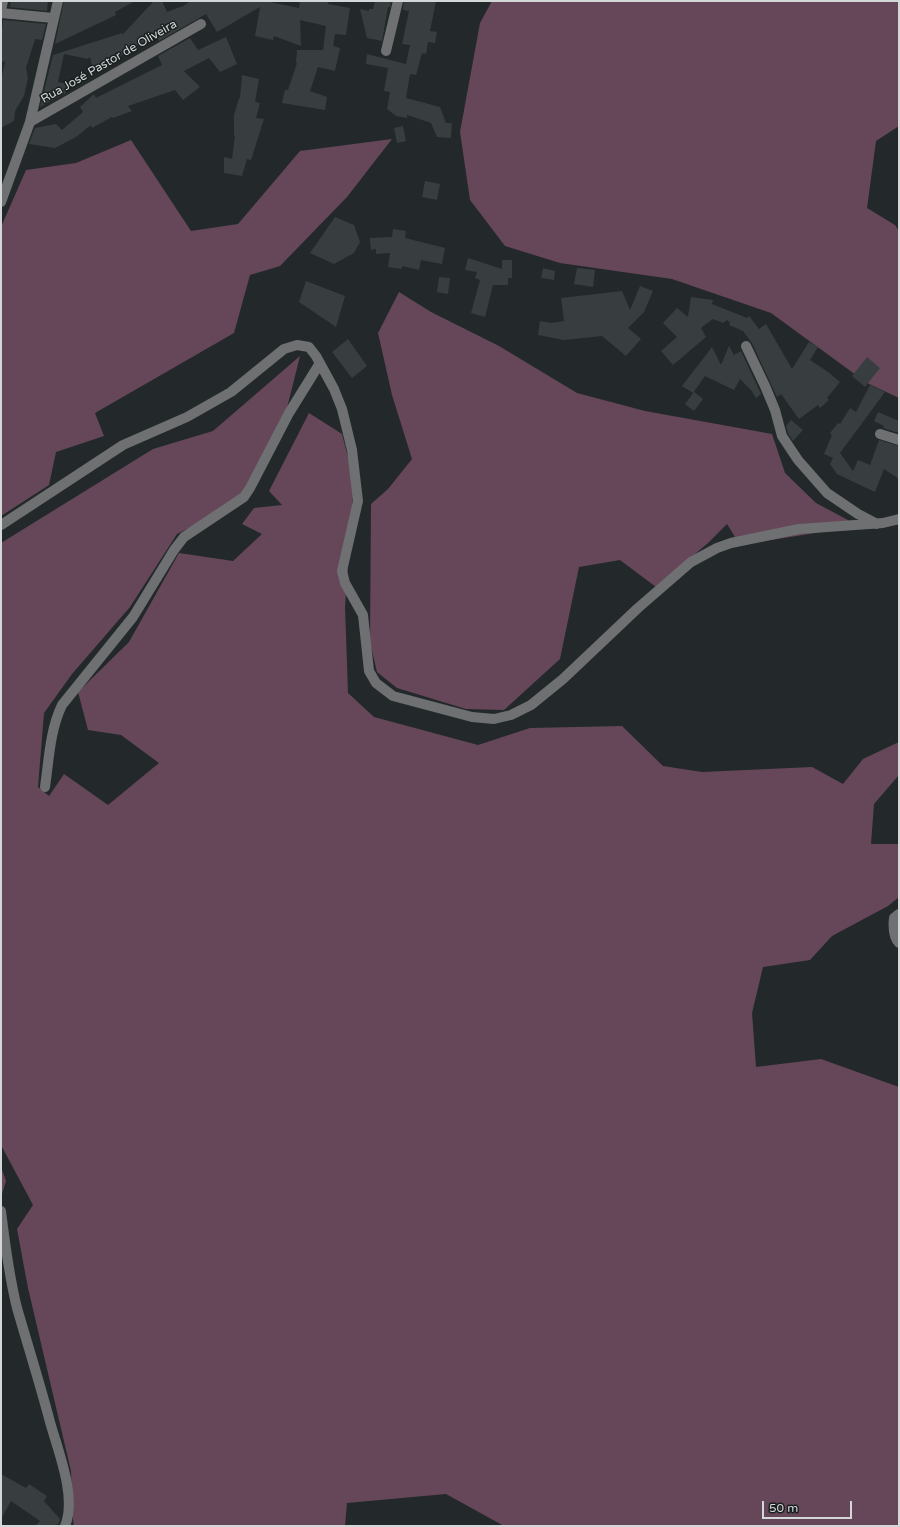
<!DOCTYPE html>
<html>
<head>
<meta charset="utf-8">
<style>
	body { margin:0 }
	#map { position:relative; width:900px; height:1527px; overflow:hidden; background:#23292a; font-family:"Varela Round",sans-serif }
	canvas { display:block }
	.frame { position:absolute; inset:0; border:2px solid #d4d7d8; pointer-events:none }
	.scale { position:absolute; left:762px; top:1501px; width:90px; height:18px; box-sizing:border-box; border:2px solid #d4d7d8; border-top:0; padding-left:5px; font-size:12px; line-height:14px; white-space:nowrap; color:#d4d7d8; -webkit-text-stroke:3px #1a1f20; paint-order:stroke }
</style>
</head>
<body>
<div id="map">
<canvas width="900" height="1527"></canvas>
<div class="frame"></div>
<div class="scale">50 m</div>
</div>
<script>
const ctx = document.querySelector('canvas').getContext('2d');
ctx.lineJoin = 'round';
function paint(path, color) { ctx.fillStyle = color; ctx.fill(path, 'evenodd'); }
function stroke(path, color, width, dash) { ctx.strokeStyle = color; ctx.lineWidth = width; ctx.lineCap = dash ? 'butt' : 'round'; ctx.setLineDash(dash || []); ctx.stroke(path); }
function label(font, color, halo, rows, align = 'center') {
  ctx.font = font + ' "Varela Round",sans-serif'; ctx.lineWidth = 3; ctx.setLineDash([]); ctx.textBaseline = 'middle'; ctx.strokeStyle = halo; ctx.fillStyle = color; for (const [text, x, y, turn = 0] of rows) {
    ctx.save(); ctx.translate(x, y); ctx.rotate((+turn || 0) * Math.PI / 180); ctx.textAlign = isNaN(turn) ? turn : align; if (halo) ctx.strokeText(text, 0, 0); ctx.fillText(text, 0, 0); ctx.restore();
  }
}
paint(new Path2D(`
	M492,1h407v125l-23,15 -9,67 28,17 4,6v167l-32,-15 -96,-70 -99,-34 -112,-16 -55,-17 -35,-46 -10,-68 20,-109z
	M392,139l-45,58 -67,69 -30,9 -16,58 -139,80 9,23 -48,16 -7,33 -48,31v-289l25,-57 50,-7 55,-23 60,91 47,-7 62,-73z
	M399,292l32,20 68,34 78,47 68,18 127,23 13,39 31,30 43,23 -119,19 -13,-21 -19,19 -52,44 -36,-27 -41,7 -19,92 -56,51 -38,-1 -69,-21 -20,-16 -7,-30 1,-138 17,-15 24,-30 -20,-64 -14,-62z
	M300,356l-13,52 -42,91 -68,35 -47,73 -58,67 -28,39 -6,74 11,9 15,-22 44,31 51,-42 -38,-28 -33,-5 -10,-38 51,-50 50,-89 54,8 29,-27 -20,-10 12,-16 28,-3 -13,-14 40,-78 33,21 12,47 -9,126 3,86 26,24 104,28 52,-17 92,-2 41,40 39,6 110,-5 31,17 20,-25 36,-17v33l-25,29 -3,40h28v53l-11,9 -56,30 -22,24 -47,7 -11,46 4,54 65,-8 78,28v439h-395l-58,-32 -99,9 -2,23h-271l-1,-6 -2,-49 -43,-183 -11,-59 16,-24 -32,-60v-602l152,-94 60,-18z
	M1,1167l5,14 -5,16z`), '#664759');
paint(new Path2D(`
	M11,1h37l-1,10 -37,-4z
	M64,1h71l-20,11 1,3 -61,29z
	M154,1h8l5,11 16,-6 8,-5h81l-2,1 29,6 1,-7h29l-1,3 22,4 -4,27 -11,-1 -2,12 7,2 -5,23 -17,-4 -8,24 17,6 -2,13 -43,-7 3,-13h3l9,-27h-1l1,-13h26l3,-24 -26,-6 1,26 -27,-10 -1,4 -18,-4 5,-29 -43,25 -11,-18 -47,27 -4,-6 -63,38 -1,-14 -2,-2 -1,2 -24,-5 -6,28 14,3 -7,4 1,4 -26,14 13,-52 69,-22v2z
	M375,1h16l-1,6h-2l-6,34 -15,-3 -7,-29 9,2v-2h4z
	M404,1h32l-6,30 7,1 -2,11 -7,-1 -2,12 -4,-1 -6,22 -6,-1 -4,24 34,9 6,16h6l-1,15 -14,-1 -6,-14 -24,-8v3l-11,-2 -9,-7 3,-17 -6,-1 4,-23 -22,-4 1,-10 39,10 4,-19 -8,-1 7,-33 -6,-1z
	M3,20l43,4 -4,16 -7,-1 -9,29 2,10 -4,18 -9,15 -1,10 -13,7v-48l4,-18 -4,-1v-24z
	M226,37l11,27 -17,8 -11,-14 -25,13 16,16 -17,13 -8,-10 -47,16 4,5 -19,7 -1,-1 -20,11 -1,-3 -15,12 -21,11 -26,-4 6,-16 21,-4 6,6 21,-18 -3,-5 14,-13 2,4 66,-33 -4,-9 32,-18 8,12z
	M242,75l17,4 -4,23 5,1 -4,15 8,1 -13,41 -4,-1 -5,17 -18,-3v-16l8,2 3,-23 -1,-1v-20l5,-17 1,1z
	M403,126l3,15 -9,2 -3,-15z
	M425,181l15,3 -3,16 -15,-3z
	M335,217l19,8 6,17 -6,11 -20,11 -24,-11z
	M393,229l13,2 -1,7 40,10 -3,16 -21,-4 -2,10 -17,-4v3l-14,-2 2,-14 -14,1v-5l-5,1 -1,-12 22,-1z
	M468,258l34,11v-9h10v18h-4v7h-15l-8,32 -14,-4 9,-33 -5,-2 2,-6 -12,-2z
	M543,268l12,3 -1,9 -13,-2z
	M577,268l18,2 -2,17 -19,-3z
	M439,277l11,1 -2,16 -11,-2z
	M306,281l39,15 -9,31 -37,-25z
	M640,286l13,5 -9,21 -16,16 13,11 -15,17 -24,-20 -38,4 -26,-5 2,-14 11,2 13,-2 -3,-23 61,-7 8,19z
	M691,297l22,3 -1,4 35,14 2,-2 10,13 7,-5 26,45 17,-27 9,5 -8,13 18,12 12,10 -13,16 2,2 -9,8 -2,-3 -19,14 -18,-25 -4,3 -25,-54 -9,-12 -14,-6 1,-2 -3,-3 -4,3 -10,-4 -12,9 5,9 -33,28 -12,-14 16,-14 -14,-14 14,-15 11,9z
	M348,339l19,27 -15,12 -20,-26z
	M729,346l5,9 7,-4 20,43 -5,4 -5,-8 -11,-11 -6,11 -29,-14 -12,17 -11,-7 30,-39 9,18z
	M867,357l13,11 -15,19 -13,-11z
	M870,385l15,7 -45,61 13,18 5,-11 12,5 9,-25 20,6v33l-15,-10 -9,23 -38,-18 -7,-10 3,-6 -9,-4 8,-19 -2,-2 8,-10 2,1 10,-16 6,4z
	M694,392l9,7 -9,12 -9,-7z
	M878,412l21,9v12l-16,-5 1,-2 -10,-5z
	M791,420l12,10 -10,11 -5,-8 -2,-7z
	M1,1474l25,14 3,-4 18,12 -3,5 16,18 -1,4 -4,3h-20l5,-5 -29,-20 -10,18z`), '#383e3f');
stroke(new Path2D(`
	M1,10l2,-9
	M1,13l52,5
	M386,51l12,-50
	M30,122l171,-98
	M1,202l29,-80 28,-121
	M746,346l19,40 10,24 7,26 16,24 29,33 31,21 19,10
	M880,434l19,6
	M1,525l122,-80 64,-28 44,-25 53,-43 13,-4 12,2 7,9 18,33 8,20 10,41 6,51 -16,70 3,12 18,32 6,56 7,12 17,13 79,21 22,2 17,-4 20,-10 32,-26 75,-71 53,-46 26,-14 14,-5 68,-14 84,-6 16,-4
	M45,787c4,-28 5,-57 17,-82l71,-88 41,-67 10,-13 60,-40 6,-9 39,-75 31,-50
	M899,914l-5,4c-1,9 -1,19 5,25
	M1,1211c4,33 8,65 16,97 11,38 23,76 33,114 8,29 27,75 15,104`), '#6e7071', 10);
label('12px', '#d4d7d8', '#1a1f20', [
	["Rua José Pastor de Oliveira",109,62,-30]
]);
</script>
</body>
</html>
